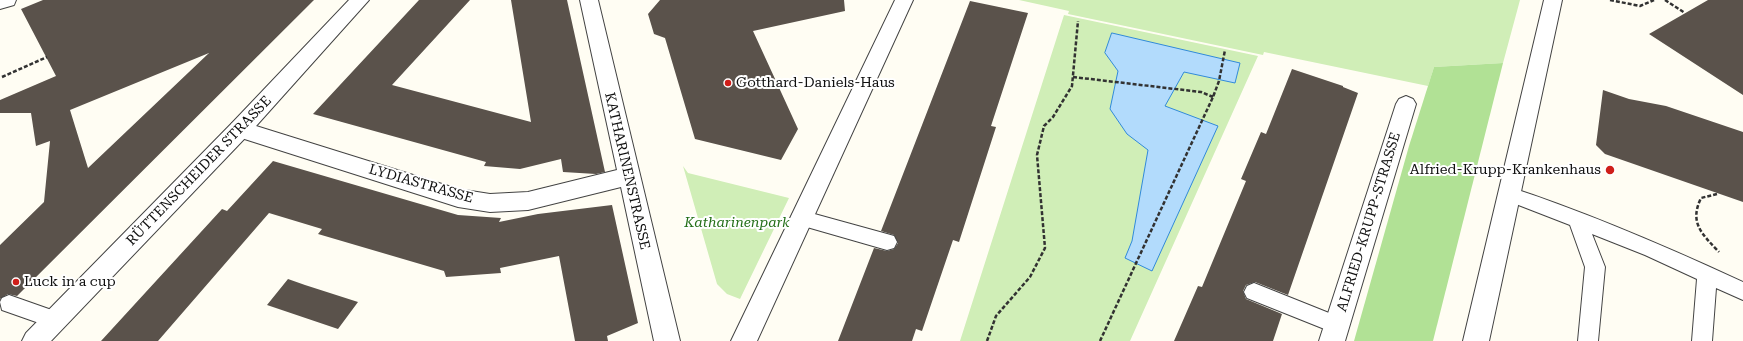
<!DOCTYPE html>
<html>
<head>
<meta charset="utf-8">
<style>
	body { margin:0 }
	canvas { display:block; background:#fffdf3 }
</style>
</head>
<body>
<canvas width="1743" height="341"></canvas>
<script>
const ctx = document.querySelector('canvas').getContext('2d');
ctx.lineJoin = 'round';
function paint(path, color) { ctx.fillStyle = color; ctx.fill(path, 'evenodd'); }
function stroke(path, color, width, dash) { ctx.strokeStyle = color; ctx.lineWidth = width; ctx.lineCap = dash ? 'butt' : 'round'; ctx.setLineDash(dash || []); ctx.stroke(path); }
function label(font, color, halo, rows, align = 'center') {
  ctx.font = font + ' "Roboto Serif",serif'; ctx.lineWidth = 4; ctx.setLineDash([]); ctx.textBaseline = 'middle'; ctx.strokeStyle = halo; ctx.fillStyle = color; for (const [text, x, y, turn = 0] of rows) {
    ctx.save(); ctx.translate(x, y); ctx.rotate((+turn || 0) * Math.PI / 180); ctx.textAlign = isNaN(turn) ? turn : align; if (halo) ctx.strokeText(text, 0, 0); ctx.fillText(text, 0, 0); ctx.restore();
  }
}
paint(new Path2D(`
	M1019,0h501l-17,63 -69,4 -6,19 -164,-34 -1,3 -195,-41 1,-3z
	M1064,15l194,41 -128,285h-170z
	M683,166l5,7 101,25 -49,101 -13,-5 -10,-10z`), '#d0eeb7');
paint(new Path2D(`
	M1503,63l-70,278h-79l55,-195 25,-79z`), '#b1e195');
const water = new Path2D(`
	M1112,33l128,30 -5,20 -51,-11 -19,34 53,20 -66,145 -27,-13 7,-17 16,-91 -21,-16 -17,-25 8,-38 -13,-18z`);
paint(water, '#b2dbfc');
stroke(water, '#318ada', 1);
paint(new Path2D(`
	M43,0h271l-297,296 -9,-2 -8,5v-54l44,-43 6,-61 -14,5 -5,-33h-31v-13l56,-24 -35,-67zM209,53l-121,115 -18,-58z
	M419,0h51l-78,85 139,37 -20,-122h56l38,172 -9,2 -33,-2 -2,-13 -41,10 -36,-3 2,-4 -173,-48z
	M660,0h184l1,11 -92,20 45,98 -17,31 -86,-21 -30,-101 -11,-4 -6,-20z
	M1708,0h35v95l-94,-61z
	M970,1l58,12 -37,113 5,1 -37,115 -6,-2 -31,91 -6,-2 -4,12h-74l36,-93 13,3 7,-2 4,-6 -4,-8 -13,-4z
	M1292,69l51,17v1l15,6 -70,202 -33,-13 -9,3 -3,6 3,8 36,15 -9,27h-99l24,-55 4,1 44,-106 -5,-2 20,-47 5,2z
	M1603,90l26,9 37,7 77,26v70l-138,-48 -9,-9z
	M273,161l185,54 43,3 -2,4 39,-8 74,-9 26,118 -31,13 1,5h-33l-16,-85 -59,12 1,5 -55,4 -2,-6 -126,-37 4,-5 -53,-16 -111,128h-57l121,-132 5,2z
	M288,279l17,6 53,17 -20,27 -71,-24z`), '#5a524b');
const service = new Path2D(`
	M1509,187c80,26 158,60 234,95v18l-27,-12 -4,53h-20l5,-62 -52,-24 -53,-21 13,33 -7,74h-20l7,-74 -15,-42 -67,-26 -3,-5 3,-5z
	M800,210l87,24 7,2 3,6 -3,6 -7,2 -94,-27 -2,-5 2,-5z
	M1254,283l90,36 3,6 -3,6 -7,3 -90,-36 -3,-6 3,-6z
	M9,295l54,19 3,6 -3,6 -7,3 -54,-19 -2,-8 2,-4z`);
const minor = new Path2D(`
	M0,0h16l-2,5 -14,4z
	M580,0h18l82,341h-26l-33,-154 -93,23 -38,2 -32,-5 -226,-72 -3,-6 3,-6 8,-2 218,68 32,5 38,-2 89,-22z
	M895,0h18l-156,341h-26z
	M1544,0h18l-73,341h-26z
	M1406,96l7,3 3,5 -71,237h-26l77,-237 3,-5z`);
const tertiary = new Path2D(`
	M349,0h20l-121,135 -197,206h-29l4,-8 206,-210z`);
stroke(service, '#434343', 2);
stroke(minor, '#434343', 2);
stroke(tertiary, '#434343', 2);
stroke(new Path2D(`
	M1610,0l30,6 14,-6
	M1665,0l20,13
	M2,77l45,-20
	M1073,77l128,15 12,5
	M1717,194l-16,4c-12,25 1,36 18,54
	M987,341l9,-25 34,-39 15,-29 -8,-93 7,-29 9,-9 19,-31 6,-65
	M1100,341l113,-244 6,-16 6,-31`), '#323232', 2.5, [4, 2]);
paint(service, '#fff');
paint(minor, '#fff');
paint(tertiary, '#fff');
for (const [x, y, r, color] of [
	[728,83,4,"#cf1e19"],
	[1610,170,5,"#cf1e19"],
	[16,282,4,"#cf1e19"]
]) { const dot = new Path2D(); dot.arc(x, y, r, 0, 2 * Math.PI); ctx.fillStyle = color; ctx.fill(dot); stroke(dot, '#fff', 1.5); }
label('14px', '#101010', '#fff', [
	["Gotthard-Daniels-Haus",736,83],
	["Alfried-Krupp-Krankenhaus",1601,170,"right"],
	["Luck in a cup",24,282]
], 'left');
label('14px', '#101010', '#fff', [
	["RÜTTENSCHEIDER STRASSE",199,171,-46],
	["KATHARINENSTRASSE",627,171,77],
	["LYDIASTRASSE",421,184,16],
	["ALFRIED-KRUPP-STRASSE",1369,222,-73]
]);
label('italic 14px', '#246f18', '#fff', [
	["Katharinenpark",737,223]
]);
</script>
</body>
</html>
